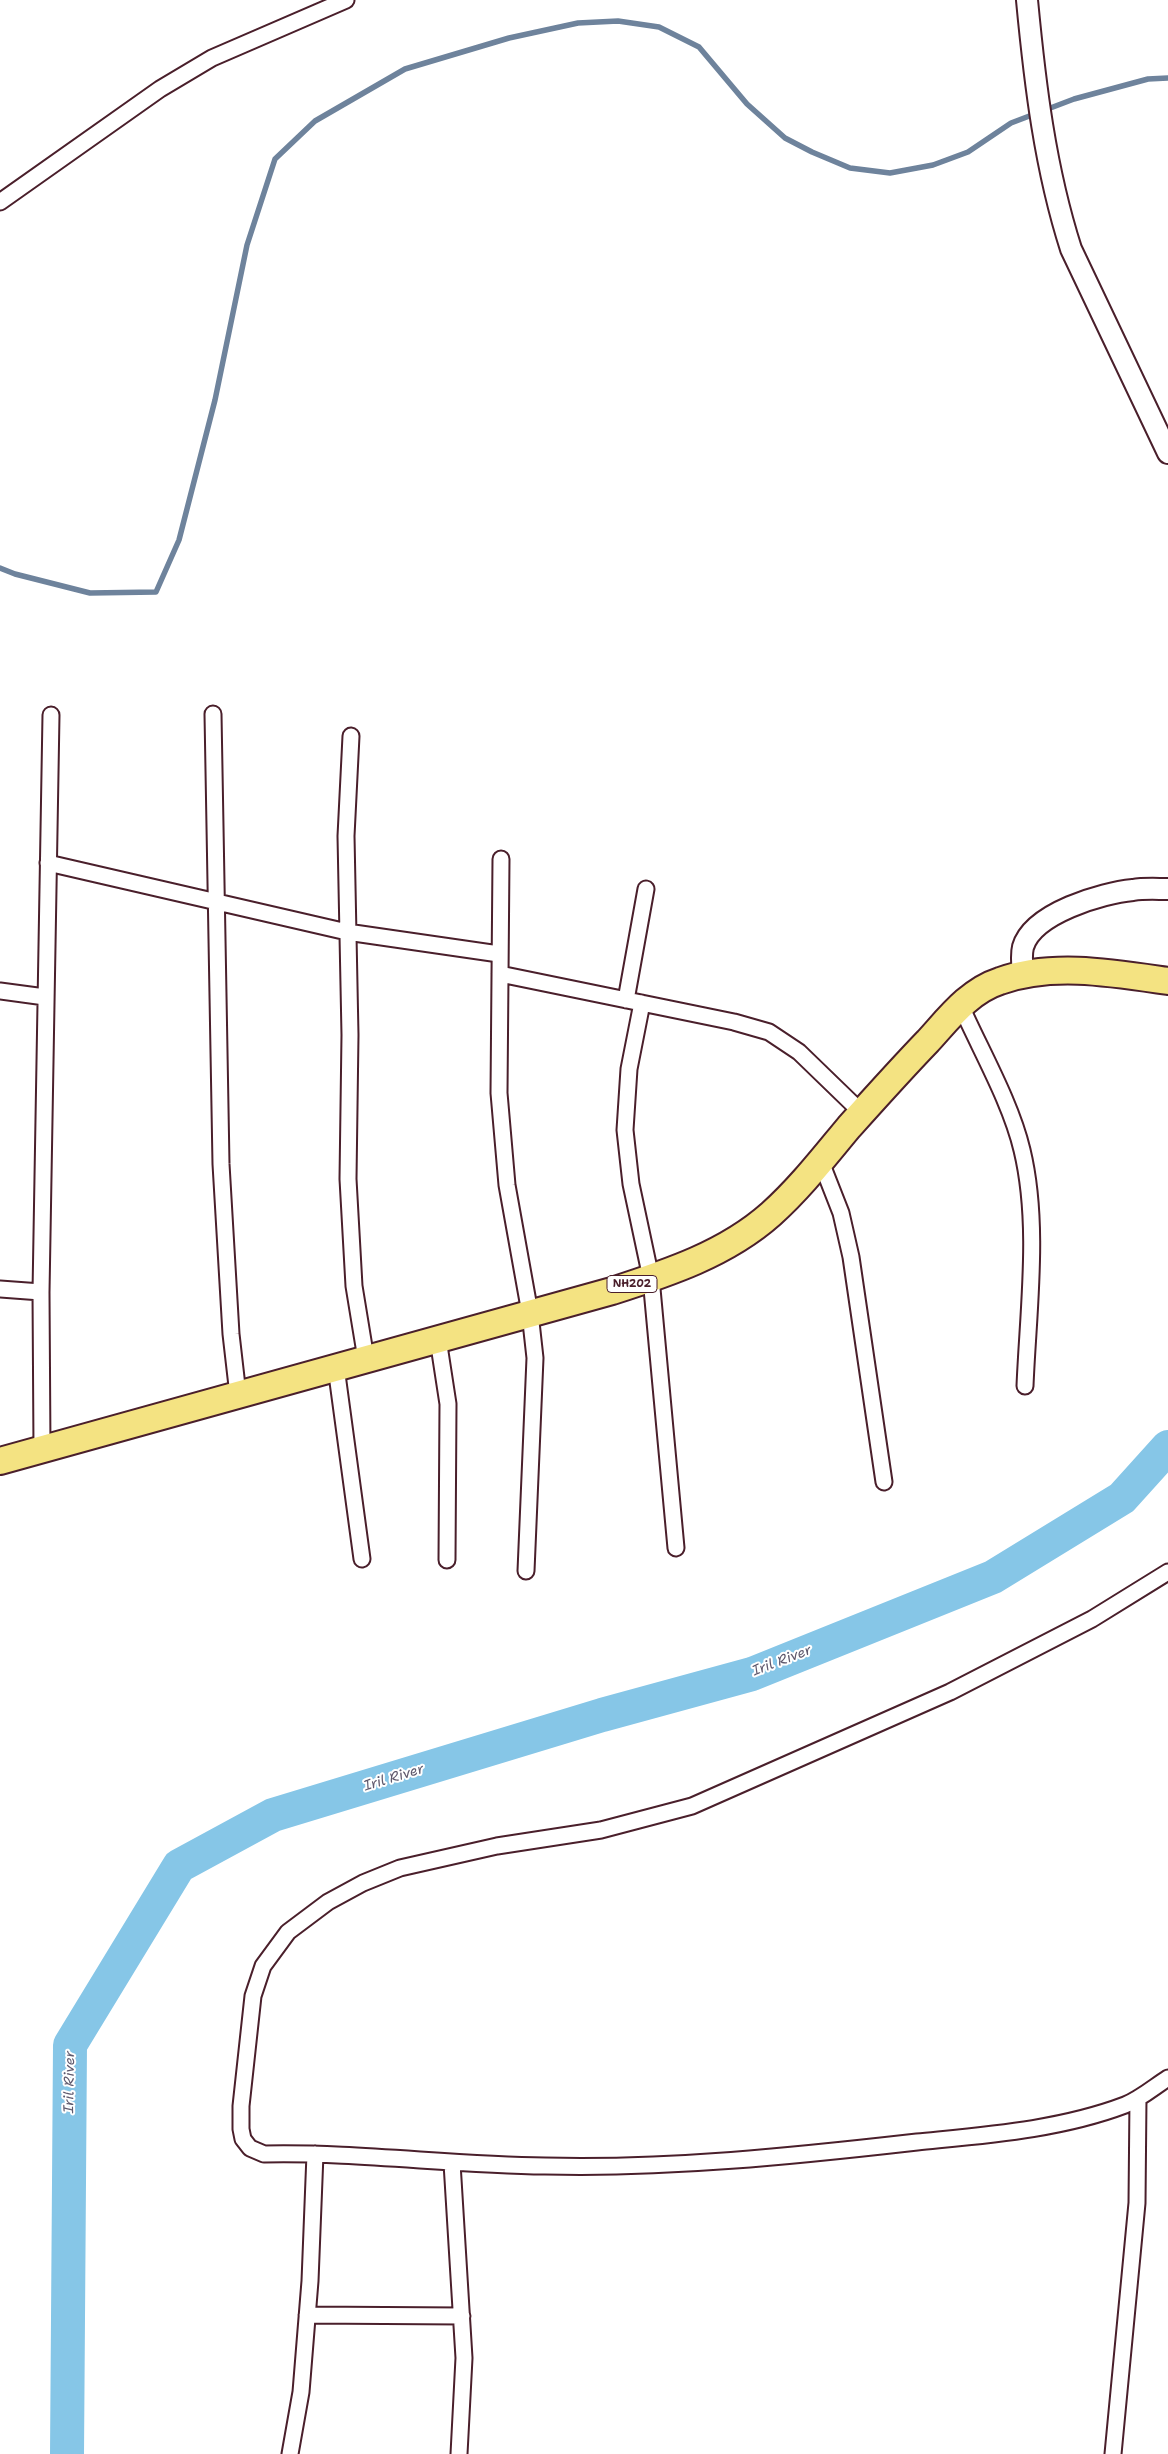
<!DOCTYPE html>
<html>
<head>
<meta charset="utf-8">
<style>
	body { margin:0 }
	canvas { display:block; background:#fff }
</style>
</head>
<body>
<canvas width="1168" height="2454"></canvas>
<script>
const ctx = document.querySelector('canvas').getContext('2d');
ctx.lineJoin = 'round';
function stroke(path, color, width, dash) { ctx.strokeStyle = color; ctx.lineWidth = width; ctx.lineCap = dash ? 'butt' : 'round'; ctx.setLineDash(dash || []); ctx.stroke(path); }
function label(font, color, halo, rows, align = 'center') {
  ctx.font = font + ' "Shantell Sans",sans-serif'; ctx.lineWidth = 4; ctx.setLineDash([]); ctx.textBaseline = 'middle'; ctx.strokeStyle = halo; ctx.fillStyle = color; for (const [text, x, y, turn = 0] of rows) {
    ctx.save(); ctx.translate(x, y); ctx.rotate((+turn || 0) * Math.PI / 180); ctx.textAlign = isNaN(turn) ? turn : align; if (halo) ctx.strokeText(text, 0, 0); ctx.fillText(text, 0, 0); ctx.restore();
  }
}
stroke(new Path2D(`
	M0,568l15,6 75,19 66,-1 23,-52 36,-140 32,-155 28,-86 40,-38 90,-52 104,-31 69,-15 40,-2 41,6 40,20 48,57 38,34 27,14 38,16 40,5 43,-8 35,-13 43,-29 63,-24 74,-20 20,-1`), '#6e839c', 5.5);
stroke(new Path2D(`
	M67,2454l3,-409 109,-179 94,-51 329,-100 150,-41 241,-97 129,-79 46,-51`), '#86c6e7', 34);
const minor = new Path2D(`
	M0,202l160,-113 52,-31 134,-58
	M213,714l8,450 10,170 7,61
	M351,736l-5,100 4,199 -2,144 6,107 12,73
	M501,859l-2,234 8,92 23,128 5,45 -9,213
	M48,863l299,69 152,22
	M500,974l234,48 35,10 30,20 63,61
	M0,991l45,6
	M626,1000l20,-111
	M642,1003l-13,66 -4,61 6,54 20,94 25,270
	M961,1006c20,45 50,97 61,144 18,74 6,161 3,236
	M821,1162l20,51 10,44 33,225
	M0,1289l41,3
	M438,1339l10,65 -1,156
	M336,1367l26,192
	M42,1449l-1,-157 10,-577
	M1168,1572l-76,47 -142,73 -258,114 -91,24 -104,16 -97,22 -37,15 -35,19 -40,30 -25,34 -10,30 -12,110v23l2,10 7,9 14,6c94,-2 187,11 281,12 124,3 249,-10 372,-24 69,-7 142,-12 208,-37 15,-6 29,-18 43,-27
	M452,2163l12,195 -5,96
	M307,2315l155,1
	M290,2454l11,-62 9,-111 5,-127
	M1113,2454l24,-251 1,-105`);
const tertiary = new Path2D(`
	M1027,0c8,84 18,168 44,249l97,204
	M1023,974c-1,-9 -2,-19 0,-27 10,-34 79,-54 110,-57 11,-2 24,-1 35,-1`);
const trunk = new Path2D(`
	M0,1461l612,-170c56,-18 114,-37 159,-77 29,-26 53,-57 78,-87 26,-29 52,-58 79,-86 21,-23 41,-50 72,-60 52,-19 114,-8 168,0`);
stroke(minor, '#4a1f2b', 19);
stroke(tertiary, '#4a1f2b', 24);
stroke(trunk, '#4a1f2b', 30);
stroke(minor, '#fff', 15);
stroke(tertiary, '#fff', 20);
stroke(trunk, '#f4e382', 26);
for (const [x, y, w] of [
	[632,1284,50]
]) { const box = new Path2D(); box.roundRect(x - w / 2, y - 8.5, w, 17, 4); ctx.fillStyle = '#fff'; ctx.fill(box); stroke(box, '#4a1f2b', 1); }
label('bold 11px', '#4a1f2b', null, [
	["NH202",632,1284]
]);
label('italic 14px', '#5f596d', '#fff', [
	["Iril River",782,1661,-21],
	["Iril River",394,1778,-17],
	["Iril River",70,2082,-89]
]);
</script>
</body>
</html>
